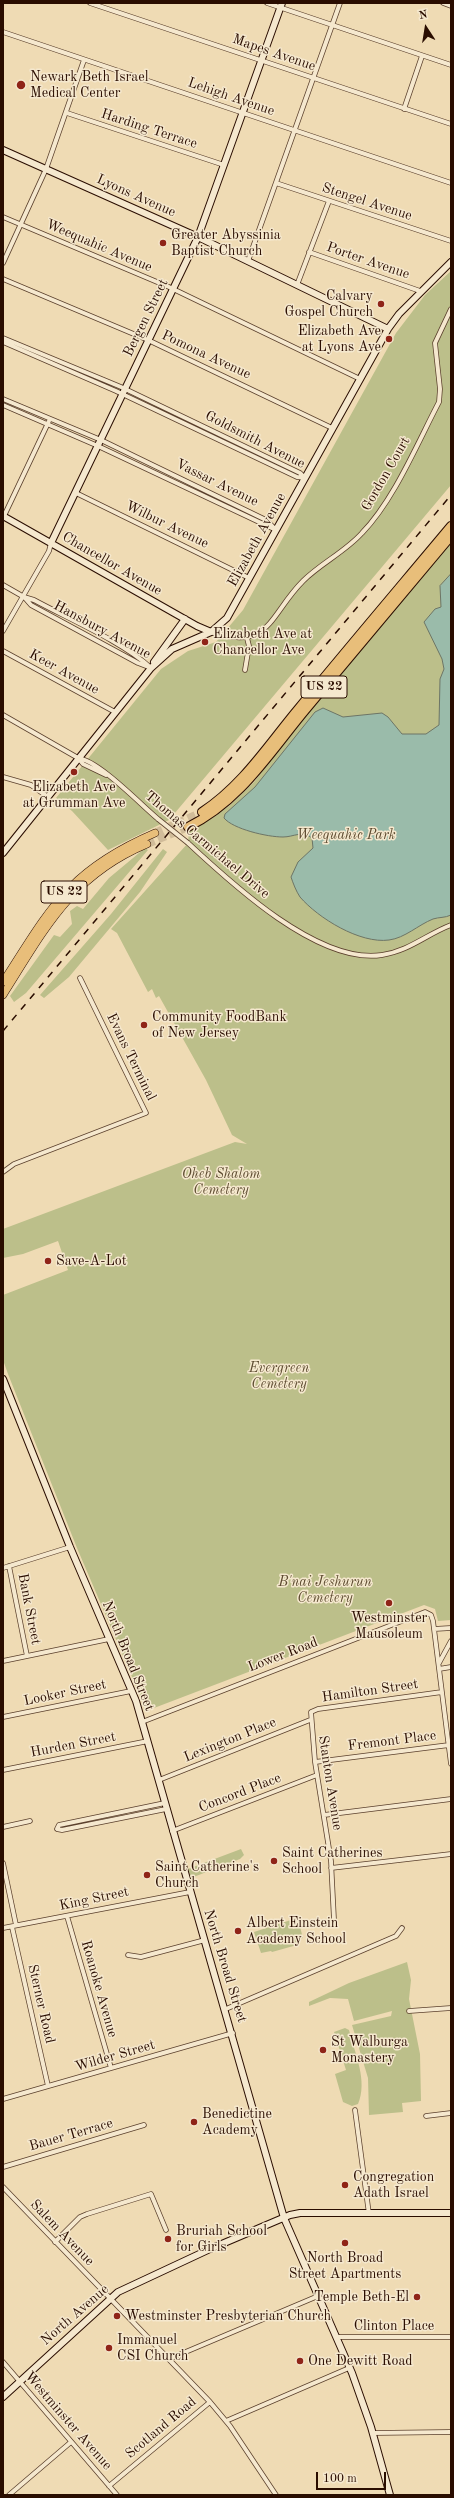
<!DOCTYPE html>
<html>
<head>
<meta charset="utf-8">
<style>
	body { margin:0 }
	#map { position:relative; width:454px; height:2498px; overflow:hidden; background:#efdbb4; font-family:"Old Standard TT",serif }
	canvas { display:block }
	.frame { position:absolute; inset:0; border:4px solid #2a0d00; pointer-events:none }
	.north { position:absolute; left:406px; top:8px; width:40px; height:40px; -webkit-text-stroke:3px #f5e8ce; paint-order:stroke; rotate:348deg; font-size:11px; font-weight:700; line-height:16px; text-align:center; color:#2a0d00 }
	.north::after { content:''; display:block; margin:auto; width:14px; height:18px; background:#2a0d00; clip-path:polygon(50% 0,100% 100%,50% 72%,0 100%) }
	.scale { position:absolute; left:316px; top:2472px; width:70px; height:18px; box-sizing:border-box; border:2px solid #2a0d00; border-top:0; padding-left:5px; font-size:12px; line-height:14px; white-space:nowrap; color:#2a0d00; -webkit-text-stroke:3px #f5e8ce; paint-order:stroke }
</style>
</head>
<body>
<div id="map">
<canvas width="454" height="2498"></canvas>
<div class="frame"></div>
<div class="north">N</div>
<div class="scale">100 m</div>
</div>
<script>
const ctx = document.querySelector('canvas').getContext('2d');
ctx.lineJoin = 'round';
function paint(path, color) { ctx.fillStyle = color; ctx.fill(path, 'evenodd'); }
function stroke(path, color, width, dash) { ctx.strokeStyle = color; ctx.lineWidth = width; ctx.lineCap = dash ? 'butt' : 'round'; ctx.setLineDash(dash || []); ctx.stroke(path); }
function label(font, color, halo, rows, align = 'center') {
  ctx.font = font + ' "Old Standard TT",serif'; ctx.lineWidth = 3; ctx.setLineDash([]); ctx.textBaseline = 'middle'; ctx.strokeStyle = halo; ctx.fillStyle = color; for (const [text, x, y, turn = 0] of rows) {
    ctx.save(); ctx.translate(x, y); ctx.rotate((+turn || 0) * Math.PI / 180); ctx.textAlign = isNaN(turn) ? turn : align; if (halo) ctx.strokeText(text, 0, 0); ctx.fillText(text, 0, 0); ctx.restore();
  }
}
paint(new Path2D(`
	M451,271v214l-282,335 -61,30 -36,-39 -16,-13 105,-129 27,-18 28,-9 27,-32 153,-277 29,-38z
	M451,542v1078l-13,1 -3,-12 -11,-4 -270,103 -10,-3 -67,-157 -69,-174 -5,-14v-65l65,-25 -10,-29 -35,13 -20,4v-29l232,-87 12,2 -15,-9 -26,-55 -47,-84 -3,2 -4,-9 -4,3 -31,-59 -6,-4 77,-86 1,-12 40,-25 25,-24 52,-68z
	M145,848l3,2 -122,143 -12,9 -4,-6 44,-61 6,2 12,-13 -2,-13 7,-5 6,3 26,-31z
	M163,849l4,3 -27,40 -71,85 -25,21 -4,-3 71,-81z
	M241,1849l3,6 -4,4 -49,19 -3,-9z
	M291,1920l2,9 7,-2 3,11 -7,2 1,5 -25,7 -1,-1 -10,2 -7,-21z
	M407,1962l4,18 -2,19 11,55 1,47 -19,2 1,9 -34,3 -1,-37 -16,-53 39,-9 1,-5 -38,10 -6,-22 -18,-1 -21,8v-4l40,-19z
	M345,2028l4,2c6,24 19,51 9,74l-6,2 -9,-4 -8,-28 11,-4 -12,-38z`), '#bcbf8a');
const water = new Path2D(`
	M451,574v341c-6,3 -12,2 -18,4 -15,6 -28,19 -44,21 -29,4 -71,-22 -89,-43 -4,-6 -7,-14 -9,-20l7,-15 15,-14 -1,-10c-10,-8 -18,-1 -29,-1 -16,0 -50,-8 -59,-19l1,-4 30,-27 60,-75 8,-4 20,9 39,-4 6,4 14,17h24l13,-9 1,-46 4,-10 -2,-10 -18,-37 11,-13 6,-2 -1,-21z`);
paint(water, '#9abbaa');
stroke(water, '#6d7566', 1);
stroke(new Path2D(`
	M155,833l47,-21
	M147,844l41,-17`), '#d1bc99', 8, [8, 4]);
const minor = new Path2D(`
	M90,3l361,121
	M267,3l184,62
	M443,3l8,3
	M3,32l448,151
	M404,109l18,-53
	M67,113l157,52
	M276,183l175,58
	M3,217l166,70 191,92
	M309,252l111,39
	M248,261l92,-258
	M3,263l43,-94 38,-109
	M3,279l145,61 184,88
	M297,285l32,-84
	M3,338l118,49 179,86 5,5
	M3,342l113,49 181,86 8,1
	M3,399l98,41 165,80 10,10 -178,-84 -95,-41
	M76,493l173,85
	M4,516l45,-95
	M3,585l21,12
	M24,597l10,3c35,19 89,42 117,68l-13,-5 -107,-58z
	M3,631l46,-80 2,-8
	M211,632c59,20 58,-17 92,-51 18,-18 42,-29 59,-48 32,-33 55,-89 77,-131l1,-13 -5,-46 16,-34
	M3,651l112,61
	M245,670l4,-24 -2,-8
	M3,715l75,43c21,3 61,45 80,61
	M78,758l5,6 23,11
	M3,777l28,8 17,12
	M188,843c44,41 131,122 194,112 27,-4 45,-21 69,-30
	M3,1172l11,-8 132,-51 -66,-135
	M9,1566l18,90
	M3,1568l67,-21
	M434,1629l17,-1
	M3,1661l106,-22
	M439,1663l12,-22
	M439,1669l12,-2
	M3,1717l128,-26
	M142,1722l283,-110 6,3 2,6 18,143
	M315,1762l134,-17
	M3,1770l145,-29
	M159,1780l151,-60
	M165,1803l-106,22 -2,4 5,1 104,-21
	M324,1815l127,-16
	M3,1827l27,-6
	M172,1831l145,-56
	M3,1863l13,62
	M331,1868l120,-14
	M67,1916l44,152
	M334,1920l-3,-59 -16,-99 -4,-50 7,-3 124,-17
	M12,1927l36,159
	M3,1928l187,-36
	M128,1955l13,2 64,-17
	M226,2009l170,-73 6,-8
	M409,2011l42,-3
	M3,2099l230,-66
	M355,2110l14,104
	M426,2116l25,-3
	M3,2167l141,-42
	M3,2187l207,215 20,24 46,69
	M55,2242l25,-25 7,-3 64,-20 15,36
	M337,2337h114
	M169,2359l149,-63
	M3,2362l114,133
	M226,2421l123,-53
	M373,2433l78,-1
	M109,2486l101,-84
	M9,2495l62,-53`);
const secondary = new Path2D(`
	M3,150l195,87 190,92
	M3,516l194,110 14,6
	M51,543l147,-306 84,-234
	M154,662l31,-43
	M3,853l148,-185 21,-19 39,-17 16,-14 161,-289 11,-15 52,-52
	M3,1379l67,168 66,154 148,517 68,155 19,54 19,68
	M3,2397l115,-105 92,-43 80,-34 10,-2h151`);
const trunk = new Path2D(`
	M3,982c48,-75 66,-112 152,-149
	M3,995c42,-66 68,-119 144,-151`);
const motorway = new Path2D(`
	M202,812c41,-27 66,-67 97,-104 50,-61 101,-121 152,-182
	M188,827c53,-26 82,-75 119,-119 48,-57 96,-115 144,-172`);
stroke(minor, '#5b402d', 5.5);
stroke(secondary, '#2a0d00', 8);
stroke(trunk, '#2a0d00', 8);
stroke(motorway, '#2a0d00', 10);
stroke(minor, '#f5e8ce', 4);
stroke(secondary, '#f5e8ce', 6);
stroke(trunk, '#e8be7a', 7);
stroke(motorway, '#e8be7a', 8);
stroke(new Path2D(`
	M3,1031l448,-536`), '#2a0d00', 1.5, [7, 7]);
const minorBridge = new Path2D(`
	M158,819l30,24`);
stroke(minorBridge, '#5b402d', 5.5, []);
stroke(minorBridge, '#f5e8ce', 4);
for (const [x, y, r, color] of [
	[21,85,5,"#8f2418"],
	[163,243,4,"#8f2418"],
	[381,304,4,"#8f2418"],
	[389,339,4,"#8f2418"],
	[205,642,4,"#8f2418"],
	[74,772,4,"#8f2418"],
	[144,1025,4,"#8f2418"],
	[48,1261,4,"#8f2418"],
	[389,1603,4,"#8f2418"],
	[274,1861,4,"#8f2418"],
	[147,1875,4,"#8f2418"],
	[238,1931,4,"#8f2418"],
	[323,2050,4,"#8f2418"],
	[194,2122,4,"#8f2418"],
	[345,2185,4,"#8f2418"],
	[168,2239,4,"#8f2418"],
	[345,2243,4,"#8f2418"],
	[417,2297,4,"#8f2418"],
	[117,2316,4,"#8f2418"],
	[109,2348,4,"#8f2418"],
	[300,2361,4,"#8f2418"]
]) { const dot = new Path2D(); dot.arc(x, y, r, 0, 2 * Math.PI); ctx.fillStyle = color; ctx.fill(dot); stroke(dot, '#f5e8ce', 1.5); }
for (const [x, y, w] of [
	[324,687,46],
	[64,892,46]
]) { const box = new Path2D(); box.roundRect(x - w / 2, y - 11, w, 22, 3); ctx.fillStyle = '#f5e8ce'; ctx.fill(box); stroke(box, '#2a0d00', 1); }
label('bold 13px', '#2a0d00', null, [
	["US 22",324,687],
	["US 22",64,892]
]);
label('14px', '#2a0d00', '#f5e8ce', [
	["Mapes Avenue",274,53,19],
	["Lehigh Avenue",231,97,19],
	["Harding Terrace",149,129,18],
	["Lyons Avenue",136,196,24],
	["Stengel Avenue",367,202,18],
	["Weequahic Avenue",99,246,23],
	["Porter Avenue",368,261,19],
	["Bergen Street",146,318,-64],
	["Pomona Avenue",206,355,25],
	["Goldsmith Avenue",255,440,27],
	["Gordon Court",386,474,-60],
	["Vassar Avenue",217,483,26],
	["Wilbur Avenue",167,525,26],
	["Elizabeth Avenue",257,540,-61],
	["Chancellor Avenue",112,564,30],
	["Hansbury Avenue",102,630,28],
	["Keer Avenue",64,672,29],
	["Thomas Carmichael Drive",207,845,40],
	["Evans Terminal",131,1057,64],
	["Bank Street",29,1609,79],
	["Lower Road",283,1655,-21],
	["North Broad Street",128,1656,68],
	["Hamilton Street",370,1691,-8],
	["Looker Street",65,1693,-12],
	["Lexington Place",230,1740,-22],
	["Fremont Place",392,1741,-7],
	["Hurden Street",73,1745,-11],
	["Stanton Avenue",330,1783,81],
	["Concord Place",240,1793,-21],
	["King Street",94,1899,-12],
	["North Broad Street",225,1966,73],
	["Roanoke Avenue",99,1989,74],
	["Sterner Road",41,2004,77],
	["Wilder Street",115,2056,-16],
	["Bauer Terrace",71,2135,-16],
	["Salem Avenue",62,2233,46],
	["North Avenue",75,2315,-41],
	["Clinton Place",394,2326],
	["Westminster Avenue",68,2421,49],
	["Scotland Road",161,2428,-40]
]);
label('14px', '#2a0d00', '#f5e8ce', [
	["Newark Beth Israel",30,77],
	["Medical Center",30,93],
	["Greater Abyssinia",171,235],
	["Baptist Church",171,251],
	["Calvary",373,296,"right"],
	["Gospel Church",373,312,"right"],
	["Elizabeth Ave",381,331,"right"],
	["at Lyons Ave",381,347,"right"],
	["Elizabeth Ave at",213,634],
	["Chancellor Ave",213,650],
	["Elizabeth Ave",74,787,"center"],
	["at Grumman Ave",74,803,"center"],
	["Community FoodBank",152,1017],
	["of New Jersey",152,1033],
	["Save-A-Lot",56,1261],
	["Westminster",389,1618,"center"],
	["Mausoleum",389,1634,"center"],
	["Saint Catherines",282,1853],
	["School",282,1869],
	["Saint Catherine's",155,1867],
	["Church",155,1883],
	["Albert Einstein",246,1923],
	["Academy School",246,1939],
	["St Walburga",331,2042],
	["Monastery",331,2058],
	["Benedictine",202,2114],
	["Academy",202,2130],
	["Congregation",353,2177],
	["Adath Israel",353,2193],
	["Bruriah School",176,2231],
	["for Girls",176,2247],
	["North Broad",345,2258,"center"],
	["Street Apartments",345,2274,"center"],
	["Temple Beth-El",409,2297,"right"],
	["Westminster Presbyterian Church",125,2316],
	["Immanuel",117,2340],
	["CSI Church",117,2356],
	["One Dewitt Road",308,2361]
], 'left');
label('italic 14px', '#5d4b30', '#f5e8ce', [
	["Weequahic Park",346,835],
	["Oheb Shalom",221,1174],
	["Cemetery",221,1190],
	["Evergreen",279,1368],
	["Cemetery",279,1384],
	["B'nai Jeshurun",325,1582],
	["Cemetery",325,1598]
]);
</script>
</body>
</html>
